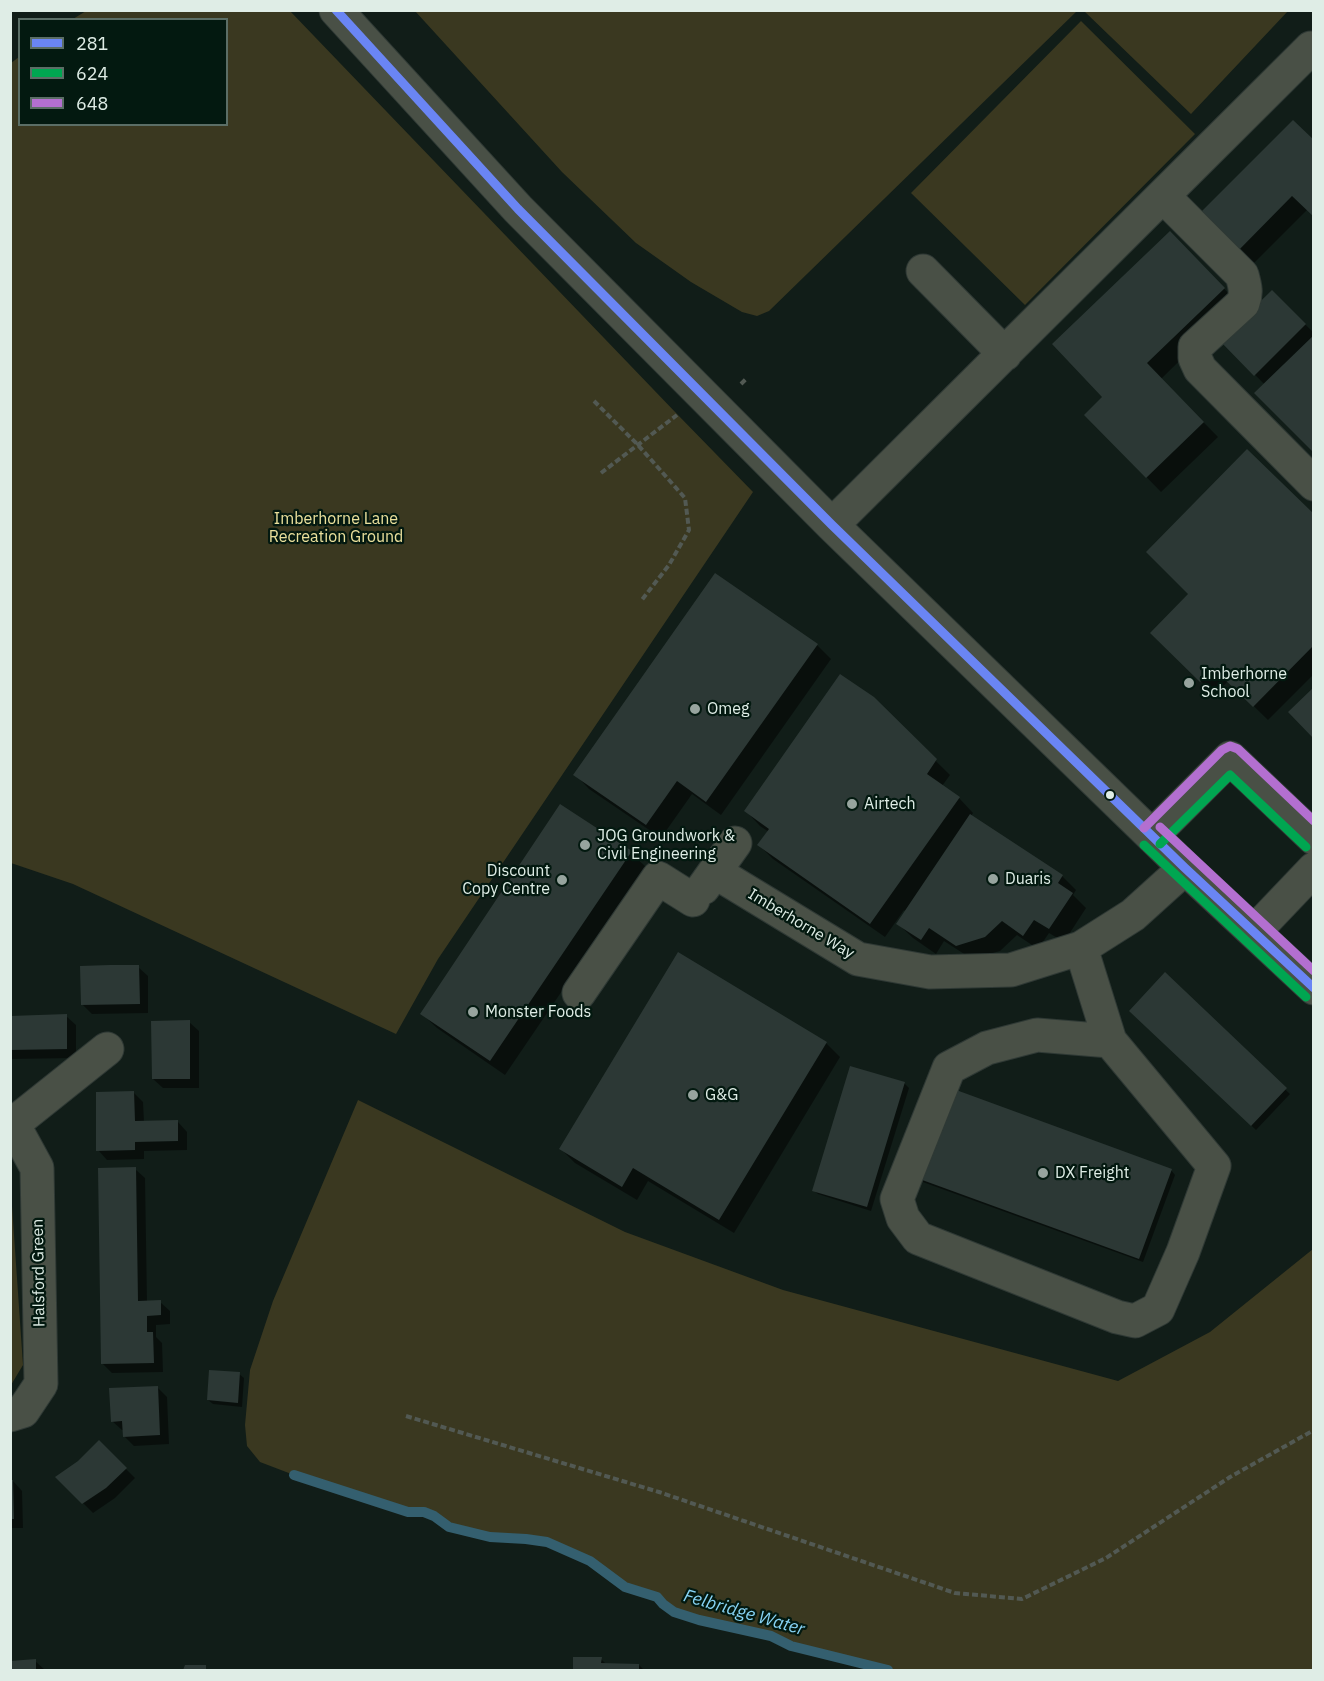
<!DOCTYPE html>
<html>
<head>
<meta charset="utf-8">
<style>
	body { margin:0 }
	#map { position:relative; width:1324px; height:1681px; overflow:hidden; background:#111d18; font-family:"IBM Plex Sans",sans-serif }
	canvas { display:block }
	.frame { position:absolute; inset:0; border:12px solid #dfede6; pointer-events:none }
	.legend { position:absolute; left:18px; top:18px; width:210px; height:108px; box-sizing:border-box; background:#031910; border:2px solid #5b6e66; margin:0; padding:8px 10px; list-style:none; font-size:18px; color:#dfede6 }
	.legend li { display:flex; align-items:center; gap:12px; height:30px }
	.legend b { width:30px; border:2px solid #5b6e66 }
</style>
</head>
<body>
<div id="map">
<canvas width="1324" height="1681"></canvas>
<div class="frame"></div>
<ul class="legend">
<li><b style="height:8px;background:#6a85f4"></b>281</li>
<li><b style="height:8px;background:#00a651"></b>624</li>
<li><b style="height:8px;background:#b36fd0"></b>648</li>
</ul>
</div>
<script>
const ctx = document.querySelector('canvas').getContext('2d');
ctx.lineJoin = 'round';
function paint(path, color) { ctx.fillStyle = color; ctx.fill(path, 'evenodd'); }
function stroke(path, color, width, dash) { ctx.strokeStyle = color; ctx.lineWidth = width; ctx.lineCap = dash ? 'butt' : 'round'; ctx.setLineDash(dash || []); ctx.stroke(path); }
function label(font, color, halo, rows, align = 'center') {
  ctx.font = font + ' "IBM Plex Sans",sans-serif'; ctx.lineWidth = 4.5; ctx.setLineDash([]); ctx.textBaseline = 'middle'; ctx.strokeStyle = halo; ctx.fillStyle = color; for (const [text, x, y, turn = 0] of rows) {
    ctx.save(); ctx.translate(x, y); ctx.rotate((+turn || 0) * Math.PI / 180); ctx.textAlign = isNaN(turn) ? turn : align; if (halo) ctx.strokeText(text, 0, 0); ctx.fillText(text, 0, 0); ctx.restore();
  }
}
paint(new Path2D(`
	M86,11h204l387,403 76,78 -315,467 -42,75 -323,-150 -62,-21v-800l8,-6 1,67h206v-104l-153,-1z
	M415,11h662l-308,300 -12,5 -15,-4 -51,-30 -55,-39 -74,-71z
	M1084,11h204l-97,103z
	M1081,21l114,113 -170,171 -114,-112z
	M358,1100l267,132 158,58 335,91 92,-49 103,-83v421h-425l-97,-24 -20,-10 -72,-16 -25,-8 -11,-8 -6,-7 -32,-10 -35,-26 -43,-19 -21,-3 -36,-2 -41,-10 -15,-11 -9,-4h-17l-114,-37 -34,-13 -13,-16 -2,-21 5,-55 23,-69z
	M10,1198l2,8 11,159 -12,20z`), '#3a3820');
paint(new Path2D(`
	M1314,142l-6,67 -59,59 -51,-51z
	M1170,233l68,70 -77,76 57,58 -57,55 -75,-77 18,-18z
	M1272,292l42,41v118l-49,-66 -43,-44z
	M1314,516v158l-46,46 -40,-39 -13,14 -63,-62z
	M817,645l14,14 -110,156 -29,-21 -31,44 -72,-49 -14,-15z
	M873,699l77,76 -8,11 17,12 14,15 -2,3 91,60 14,14 -3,5 13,13 -22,34 -15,-9 -11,16 -21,-14 -17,16 -28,8 -28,-18 -8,13 -23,-16 -15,-14 8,-12 -2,-2 -19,27 -112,-78 -14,-14 10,-13 -9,-6 -14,-15z
	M560,806l71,47 15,14 -141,208 -68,-47 -15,-14z
	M138,967l10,9v37l-56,1 -10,-10z
	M1165,975l125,119 -34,36 -125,-119z
	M66,1016l10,9v33l-66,1v-42z
	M189,1022l10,9v57h-36l-10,-9z
	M826,1043l14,14 -106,176 -86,-52 -11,19 -62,-37 -14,-14z
	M904,1083l5,5 -38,123 -53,-17 -5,-4z
	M134,1093l9,9 1,20h34l9,10v18l-43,1v8l-37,1 -9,-10z
	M135,1169l10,9 2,124h13l10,9v13l-14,1v12l6,6 1,29 -51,1 -10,-10z
	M1171,1170l4,5 -32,87 -223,-81 -4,-4z
	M239,1374l5,4 -2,29 -29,-3 -5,-4z
	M157,1387l10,10 2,47 -35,2 -10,-10v-6h-2l-10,-9z
	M99,1442l36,36 -20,20 -22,15 -36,-36 22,-15z
	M10,1481h3l9,10 1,37h-13z
	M574,1658l27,1 5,5 33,1 5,5h-70z
	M35,1661l10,9h-35v-8z`), '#0007');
stroke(new Path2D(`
	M294,1475l114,37h16l10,4 15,11 41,10 36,2 21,3 43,19 35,26 32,10 6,7 11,8 25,8 72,16 20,10 97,24`), '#345f6f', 10);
paint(new Path2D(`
	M1293,120l21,20v77l-22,-21 -58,59 -38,-38z
	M1170,231l55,57 -78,75 57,59 -58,56 -62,-63 18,-18 -50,-53z
	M1272,290l34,34 -52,52 -34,-35z
	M1314,335v118l-60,-60z
	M1247,449l67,65v131l-61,62 -40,-39 -13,14 -50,-49 38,-39 -42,-42z
	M715,573l103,71 -112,158 -29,-21 -31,44 -73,-50z
	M840,674l34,23 63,62 -10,15 33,23 -90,127 -113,-79 12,-16 -25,-18z
	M1314,687v52l-26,-27z
	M560,804l72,47 -142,210 -70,-47z
	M970,814l93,61 -5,8 15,10 -24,36 -15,-9 -11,16 -21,-15 -17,16 -29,9 -27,-18 -8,12 -25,-16z
	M678,952l149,90 -108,178 -86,-52 -11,19 -63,-38z
	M110,965h29l1,39 -59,1 -1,-39z
	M1165,972l122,116 -36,38 -122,-115z
	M67,1014v35l-57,1v-34z
	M190,1020v59h-38l-1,-58z
	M850,1066l55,16 -38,125 -55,-16z
	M948,1087l224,82 -33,90 -225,-82z
	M134,1091l1,30 43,-1v21l-43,1v8l-39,1v-59z
	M136,1167l2,134 23,-1v15l-14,1v16h6l1,31 -53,1 -3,-196z
	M209,1370l31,2 -2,31 -31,-3z
	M158,1386l2,49 -37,2 -1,-16 -11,1 -2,-34z
	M99,1440l28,28 -21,20 -24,16 -27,-27 23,-16z
	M10,1480h3l1,39h-4z
	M573,1657h29l-1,6 38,1v6h-66z
	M36,1659v11h-26v-9z
	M185,1665h21v5h-23z`), '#2c3835');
const minor = new Path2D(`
	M336,10l182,199 314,316 353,343 129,120
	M1163,196l79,79c3,11 5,18 1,28l-48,44v11l5,11 114,115
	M923,271l82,83
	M832,525l479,-477
	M1152,836l78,-78 84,80
	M715,872l143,87 72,13 81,-2 70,-22 52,-33 52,-47
	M703,888l32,-45
	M1254,932l60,-63
	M1081,948l29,93 104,125 -31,86 -25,57 -23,12 -18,-4 -199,-79 -15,-20 -6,-19 52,-131 38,-20 50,-13 73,6
	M579,993l79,-115 35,22
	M10,1124h3l24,44 4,216 -18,27 -13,4
	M13,1124l94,-75`);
stroke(minor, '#2f3935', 35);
stroke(new Path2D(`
	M741,384l6,-6
	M594,401l44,44 47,53 4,32 -20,35 -28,36
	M601,473l76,-58
	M406,1416l253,76 296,101 67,6 84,-41 124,-81 84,-47`), '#525953', 4, [6, 3]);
stroke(minor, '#495046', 33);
stroke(new Path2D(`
	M336,10l182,199 314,316 353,343 129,120`), '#6a85f4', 9);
stroke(new Path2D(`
	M1160,844l70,-69 76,72
	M1144,845l162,152`), '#00a651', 9);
stroke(new Path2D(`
	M1160,827l154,144
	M1144,828l78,-78 8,-4 8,3 76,72`), '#b36fd0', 9);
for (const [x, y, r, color] of [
	[1189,683,6,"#97a49e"],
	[695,709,6,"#97a49e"],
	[1110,795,5,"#dfede6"],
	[852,804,6,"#97a49e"],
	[585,845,6,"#97a49e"],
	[993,879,6,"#97a49e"],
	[562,880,6,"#97a49e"],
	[473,1012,6,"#97a49e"],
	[693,1095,6,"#97a49e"],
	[1043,1173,6,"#97a49e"]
]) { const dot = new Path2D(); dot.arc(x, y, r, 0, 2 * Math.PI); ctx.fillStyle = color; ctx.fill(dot); stroke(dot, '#031910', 2); }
label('16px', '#ebe09c', '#031910', [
	["Imberhorne Lane",336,519],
	["Recreation Ground",336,537]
]);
label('16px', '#dfede6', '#031910', [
	["Imberhorne",1201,674],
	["School",1201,692],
	["Omeg",707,709],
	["Airtech",864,804],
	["JOG Groundwork &",597,836],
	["Civil Engineering",597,854],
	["Discount",550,871,"right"],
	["Copy Centre",550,889,"right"],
	["Duaris",1005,879],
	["Monster Foods",485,1012],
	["G&G",705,1095],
	["DX Freight",1055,1173]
], 'left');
label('16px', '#dfede6', '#031910', [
	["Imberhorne Way",801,924,31],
	["Halsford Green",39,1273,-91]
]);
label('italic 18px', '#87d3f4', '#031910', [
	["Felbridge Water",744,1613,16]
]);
</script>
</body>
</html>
